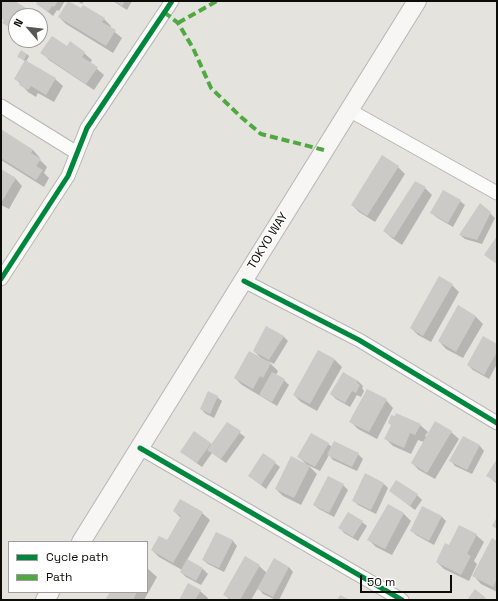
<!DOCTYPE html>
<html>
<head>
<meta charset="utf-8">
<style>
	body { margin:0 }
	#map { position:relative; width:498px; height:601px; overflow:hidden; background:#e4e3de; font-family:"Space Grotesk",sans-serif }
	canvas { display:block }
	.frame { position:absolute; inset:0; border:2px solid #0c0c08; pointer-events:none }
	.legend { position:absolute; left:8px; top:541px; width:140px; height:52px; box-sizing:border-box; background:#fff; border:1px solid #9e9e9c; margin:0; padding:5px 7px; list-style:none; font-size:12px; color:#0c0c08 }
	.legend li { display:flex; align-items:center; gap:8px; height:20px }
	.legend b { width:20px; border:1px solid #9e9e9c }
	.north { position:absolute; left:8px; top:8px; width:40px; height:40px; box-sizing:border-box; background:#fff; border:1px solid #9e9e9c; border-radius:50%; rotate:298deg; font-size:11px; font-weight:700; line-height:16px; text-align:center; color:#0c0c08 }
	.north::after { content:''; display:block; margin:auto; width:14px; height:18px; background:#585753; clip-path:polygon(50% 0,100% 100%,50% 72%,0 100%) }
	.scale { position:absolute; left:360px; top:575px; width:92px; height:18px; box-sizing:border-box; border:2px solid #0c0c08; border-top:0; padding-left:5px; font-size:12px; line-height:14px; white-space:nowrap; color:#0c0c08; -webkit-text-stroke:3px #fff; paint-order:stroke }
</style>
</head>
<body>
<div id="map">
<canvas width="498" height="601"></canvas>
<div class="frame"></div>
<ul class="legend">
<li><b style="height:5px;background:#00873e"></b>Cycle path</li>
<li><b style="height:5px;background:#50a841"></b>Path</li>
</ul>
<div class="north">N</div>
<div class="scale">50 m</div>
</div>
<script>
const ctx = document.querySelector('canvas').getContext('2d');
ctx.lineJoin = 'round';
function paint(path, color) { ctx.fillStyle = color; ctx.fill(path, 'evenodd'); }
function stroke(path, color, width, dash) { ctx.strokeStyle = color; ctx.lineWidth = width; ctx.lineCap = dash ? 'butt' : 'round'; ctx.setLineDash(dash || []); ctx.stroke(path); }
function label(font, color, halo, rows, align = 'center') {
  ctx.font = font + ' "Space Grotesk",sans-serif'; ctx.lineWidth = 3; ctx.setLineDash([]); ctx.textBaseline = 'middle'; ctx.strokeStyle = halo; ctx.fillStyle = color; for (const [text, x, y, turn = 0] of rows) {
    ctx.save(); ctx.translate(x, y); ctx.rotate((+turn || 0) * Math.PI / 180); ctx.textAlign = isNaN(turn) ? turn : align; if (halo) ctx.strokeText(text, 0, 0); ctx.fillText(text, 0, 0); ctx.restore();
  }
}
paint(new Path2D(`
	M1,1h12l22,15h-19v17l-12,-10 1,-2 -4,-3z
	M39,1h26l-6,10 -2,-1 -4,6 -15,-12z
	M77,1h7l-2,3z
	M113,1h19l-5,9z
	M81,9l23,10 7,7 -1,2 12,10 -9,15 -47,-29 -7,-7z
	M67,47l17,6 8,7 -2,3 14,12 -10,15 -45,-30 -7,-8z
	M27,54l2,2 -3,6 29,17 8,7 -9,16 -16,-9 -2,4 -8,-5 -12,-13 10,-17 -7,-5z
	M1,130l32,20 7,8 -1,1 8,8 -3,6 5,5 -5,9 -43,-27z
	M398,167l7,7 -30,48 -16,-10 -7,-7z
	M1,170l14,8 7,8 -13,23 -8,-4z
	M425,188l7,7 -30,50 -10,-7 -8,-7z
	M460,201l5,4 -12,22 -17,-10 -4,-4z
	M490,213l5,5 -13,26 -17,-5 -5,-4z
	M452,285l7,7 -28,50 -13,-7 -7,-7z
	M459,307l17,10 7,7 -20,34 -17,-9 -7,-8z
	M283,336l5,5 -14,23 -6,-3 10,10 -2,4 8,5 5,5 -12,21 -35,-21 -7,-7 26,-20 -7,-7z
	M497,345v19l-8,15 -16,-9 -5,-5z
	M319,351l16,9 7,7 -25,44 -16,-9 -7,-7z
	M343,373l15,8 5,5 -1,2 2,3 -3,6 -4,-2 -7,12 -14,-8 -5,-5z
	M217,397l5,4 -8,17 -8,-4 -5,-5z
	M386,400l7,8 -16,31 -19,-10 -7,-7z
	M227,423l18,14 -19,26 -14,-10 -10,14 -21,-15 29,-9 2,2z
	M420,425l8,7 -3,4 2,1 24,-5 8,7 -24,40 -16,-9 -7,-7 12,-21 -6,-2 -7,14 -18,-8 -7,-7z
	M463,438l17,8 4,5 -12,23 -17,-8 -4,-5z
	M328,444l4,3 26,7 5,5 -6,12 -24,-11 -4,-5 -9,16 -12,-6 9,9 -16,31 -18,-9 -7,-7 30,-25 -7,-7z
	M263,454l17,13 -14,22 -17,-13z
	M497,461v23l-9,-8z
	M384,484l4,4 -12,26 -18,-9 -5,-5z
	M343,485l5,5 -14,27 -15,-8 -5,-4z
	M390,491l27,4 5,5 -7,10z
	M388,506l16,8 7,7 -19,34 -16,-8 -8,-8z
	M174,511l28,2 8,7 -23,40 16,9 5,5 -7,11 -15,-8 -5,-5 1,-2 -23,-13 -7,-7 15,-8 14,-24z
	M441,516l5,5 -12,24 -18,-10 -5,-5z
	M362,522l5,4 -9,15 -14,-8 -4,-5z
	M216,533l17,8 4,5 -13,26 -16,-8 -5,-4z
	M476,535l8,7 -10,19 3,3 -8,17 -25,-12 -7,-7 12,-15z
	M497,542v50l-16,-8 -7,-8z
	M259,566l8,7 22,-6 4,5 -14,28h-3l-13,-6 -5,-6 -7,12h-21l-5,-5z
	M147,568l10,9 -13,23h-38l5,-8h36z
	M200,591l8,7 -1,2h-27z`), '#0003');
paint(new Path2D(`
	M1,1h14l17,11 -3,4h-13v8h-1l-3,4 -10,-5 2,-3 -3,-2z
	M38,1h20l-4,6 -2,-1 -4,6 -12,-8z
	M68,1l13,7 2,-3 22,13 -3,4 14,8 -10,16 -48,-29z
	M115,1h10l-3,5z
	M52,36l15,10 3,-5 15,11 -3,5 16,10 -12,17 -46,-31z
	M21,50l6,4 -3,6 -7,-3z
	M25,60l31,18 -10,17 -15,-9 -3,4 -9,-5 2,-2 -7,-4z
	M1,129l32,21 -2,3 10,6 -5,7 7,4 -7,10 -35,-22z
	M382,155l17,11 -32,50 -16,-11z
	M1,169l15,9 -15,25z
	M415,181l11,6 -32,51 -11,-7z
	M443,190l18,10 -13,23 -18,-10z
	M480,203l11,9 -14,28 -18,-5z
	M497,236v28l-13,-9z
	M439,276l14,8 -30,52 -13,-8z
	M458,305l18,11 -20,36 -18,-11z
	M266,326l18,10 -15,24 -16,-9z
	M483,336l14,8v8l-13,23 -17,-10z
	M318,350l17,9 -25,45 -17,-9z
	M249,351l22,12 -8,15 -3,-2 -7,13 -19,-11z
	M272,372l13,7 -13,23 -13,-7z
	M343,372l15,9 -1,2 3,2 -4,8 -4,-2 -7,12 -15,-9z
	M367,389l20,10 -18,33 -20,-10z
	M208,391l10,5 -8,18 -10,-5z
	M396,413l25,11 -6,11 -5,-2 -6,15 -20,-9 7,-14 -3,-2 3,-8 4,1z
	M435,421l17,10 -25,42 -16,-10z
	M227,422l14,9 -20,28 -14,-9z
	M194,431l17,12 -14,20 -17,-11z
	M311,433l18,10 -14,24 -18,-10z
	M463,436l17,9 -13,25 -18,-9z
	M334,441l25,12 -7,14 -25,-12z
	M263,453l13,9 -15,23 -13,-9z
	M291,456l19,10 -16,32 -19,-9z
	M497,459v23l-11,-6z
	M365,473l19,10 -13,27 -19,-9z
	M328,476l16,8 -15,29 -16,-8z
	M396,480l22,14 -8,12 -21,-15z
	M180,499l23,13 -30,51 -22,-13 8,-14 8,4 14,-24 -8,-5z
	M388,504l16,9 -19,36 -18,-9z
	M422,506l20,10 -13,25 -19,-10z
	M348,512l15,9 -10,16 -15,-9z
	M497,517v12l-5,-3z
	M459,525l18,9 -10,20 4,2 -10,19 -25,-13 9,-19 4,2z
	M216,532l17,8 -14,28 -17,-8z
	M492,538l5,3v37l-4,9 -21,-11z
	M245,556l15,9 -20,35h-7l-10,-5z
	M274,558l15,9 -16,30 -16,-8z
	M187,559l16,9 -7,13 -16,-9z
	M188,583l13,7 -6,10h-16z
	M475,589l11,9 -2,2h-17z
	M110,592h27l-4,8h-28z
	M340,595l10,5h-13z`), '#cbcac6');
const minor = new Path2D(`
	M1,106l76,47
	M349,110l148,83
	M1,279l67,-103 19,-48 85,-127
	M244,281l115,59 138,83
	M140,448l262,152`);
const secondary = new Path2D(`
	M81,542l336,-541
	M45,600l5,-8`);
stroke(minor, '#b7b6b3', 15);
stroke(secondary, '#b7b6b3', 20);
stroke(minor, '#fbfbfa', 13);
stroke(secondary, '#f8f5f5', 18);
stroke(new Path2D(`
	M164,12l14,11 15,25 18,40 30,29 20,17 63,16
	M178,23l39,-22`), '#50a841', 4, [8, 4]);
stroke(new Path2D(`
	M1,279l67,-103 19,-48 85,-127
	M244,281l115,59 138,83
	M140,448l262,152`), '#00873e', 5);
label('12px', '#0c0c08', '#fff', [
	["TOKYO WAY",268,241,-58]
]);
</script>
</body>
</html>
